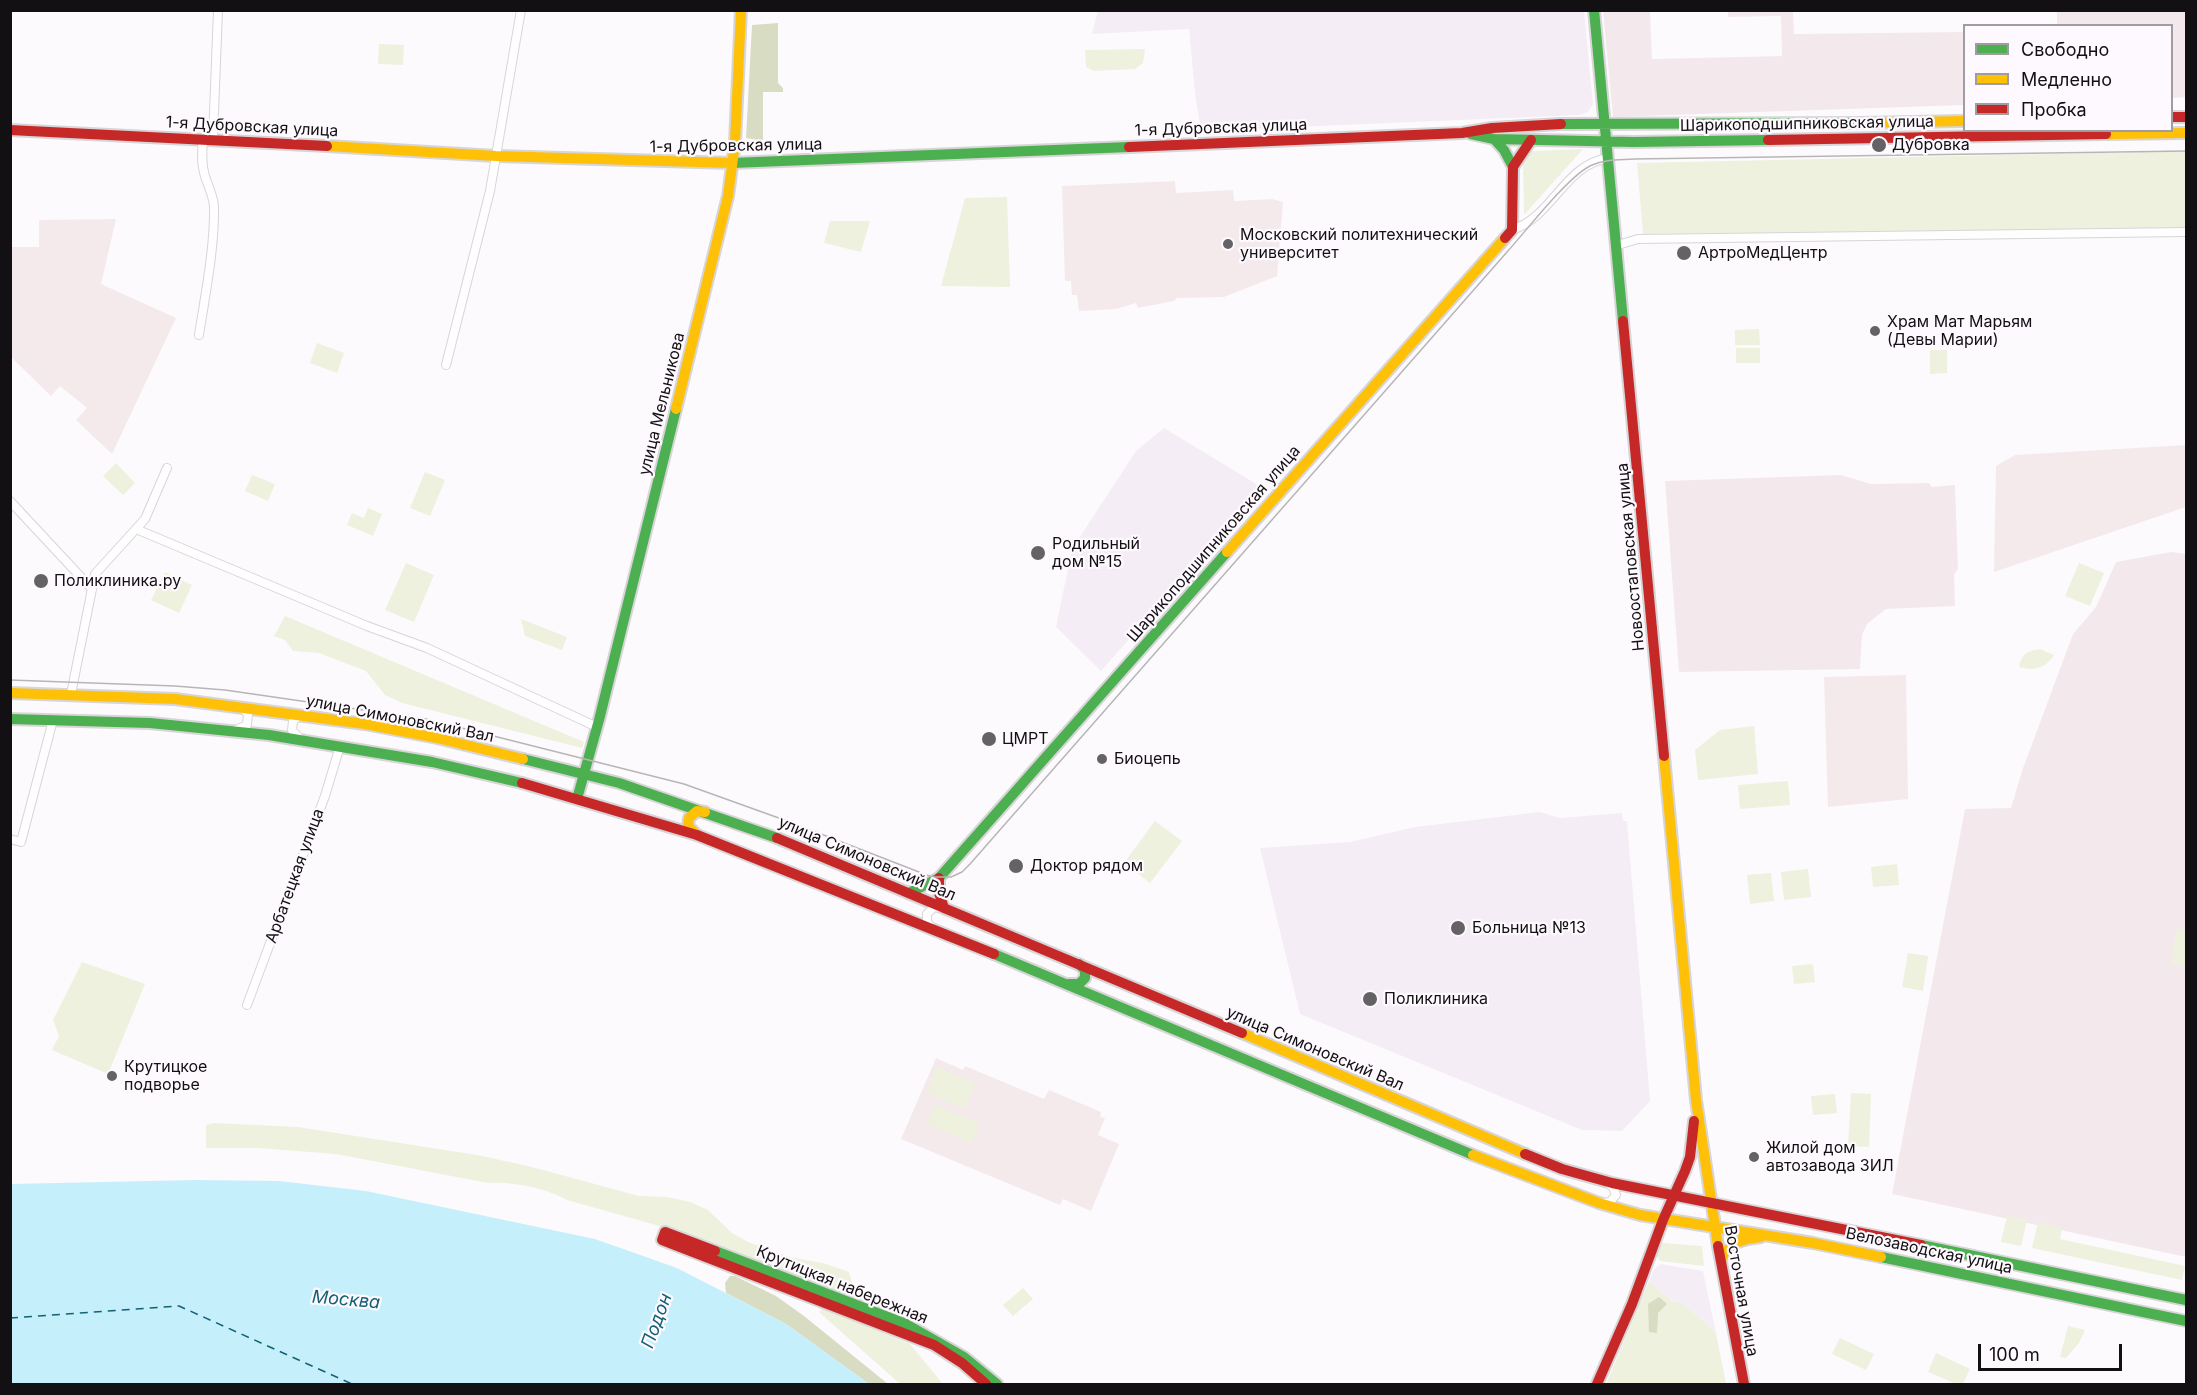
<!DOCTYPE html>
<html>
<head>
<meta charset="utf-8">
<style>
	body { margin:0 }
	#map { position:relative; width:2197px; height:1395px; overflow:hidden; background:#fdfafd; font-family:Inter,sans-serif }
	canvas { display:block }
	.frame { position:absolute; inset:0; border:12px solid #121012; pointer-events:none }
	.legend { position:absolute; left:1963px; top:24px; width:210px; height:108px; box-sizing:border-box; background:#fef9fe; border:2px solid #a09ca0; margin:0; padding:8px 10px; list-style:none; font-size:18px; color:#121012 }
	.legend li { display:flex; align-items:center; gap:12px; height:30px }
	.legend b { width:30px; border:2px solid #a09ca0 }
	.scale { position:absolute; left:1978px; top:1344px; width:144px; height:27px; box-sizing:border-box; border:3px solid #121012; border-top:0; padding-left:8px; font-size:18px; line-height:21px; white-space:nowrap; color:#121012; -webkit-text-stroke:4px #fef9fe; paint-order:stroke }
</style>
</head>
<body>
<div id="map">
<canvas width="2197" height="1395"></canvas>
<div class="frame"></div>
<ul class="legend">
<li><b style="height:8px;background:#4caf50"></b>Свободно</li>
<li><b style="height:8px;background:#ffc107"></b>Медленно</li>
<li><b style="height:8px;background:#c62828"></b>Пробка</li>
</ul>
<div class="scale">100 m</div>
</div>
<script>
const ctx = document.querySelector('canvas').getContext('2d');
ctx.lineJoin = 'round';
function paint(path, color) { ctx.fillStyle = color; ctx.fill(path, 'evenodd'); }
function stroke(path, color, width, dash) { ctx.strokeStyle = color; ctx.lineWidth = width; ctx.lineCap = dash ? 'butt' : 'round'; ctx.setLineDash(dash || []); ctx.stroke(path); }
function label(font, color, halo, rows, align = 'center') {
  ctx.font = font + ' Inter,sans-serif'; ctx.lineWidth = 4.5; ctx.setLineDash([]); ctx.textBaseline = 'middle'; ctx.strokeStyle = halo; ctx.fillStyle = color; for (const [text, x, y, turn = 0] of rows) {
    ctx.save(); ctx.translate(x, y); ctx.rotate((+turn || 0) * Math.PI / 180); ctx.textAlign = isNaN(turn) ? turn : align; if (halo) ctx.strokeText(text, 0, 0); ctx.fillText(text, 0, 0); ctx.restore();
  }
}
paint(new Path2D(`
	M1098,10l486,1 9,93 -5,8 -9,3 -378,16 -6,-38 -6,-64 -97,5z
	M1164,428l99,60 -162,183 -45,-44 16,-78 64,-98z
	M1540,812l20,6 62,-5 1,8h4l23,280 -28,30 -40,-1 -282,-116 -40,-166 90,-6 65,-15z
	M1661,1264l42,7 13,62 -32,-29 -12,-3 -23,-20 5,-12z`), '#f5edf5');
paint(new Path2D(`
	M1603,11h47l2,48 130,-3 -1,-40 -53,1v-6h65l1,23 170,-2v73l-351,12z
	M2057,11h129v86l-14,1v-72l-115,-1z
	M1841,475l30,9 58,-1 3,4 23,-2 3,84 -4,5 1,32 -69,3 -19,15 -5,11 -2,34 -181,3 -14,-191z
	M2171,552l15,2v703l-294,-63 73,-385 46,-1 11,-37 51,-137 23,-27 20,-45z`), '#f3e9ed');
paint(new Path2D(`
	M1175,181l1,12 57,-3 1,11 38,-2 11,3 -6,74 -53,21 -47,1 -3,3 -36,7 -2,-5 -20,6 -37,2 -2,-16h-5l-1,-14h-6l-3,-95z
	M116,219l-15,65 75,34 -64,136 -36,-34 11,-12 -27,-22 -9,10 -40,-39 -1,-110h29v-27z
	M2186,445v62l-192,65 2,-106 19,-11z
	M1906,675l2,124 -80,8 -4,-130z
	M936,1058l27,12 2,-4 79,33 5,-9 52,22 -1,5 5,1 -7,17 21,9 -28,67 -28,-12 -3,6 -159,-66z`), '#f4eaeb');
paint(new Path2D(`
	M379,44l25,1 -1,20 -25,-1z
	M1145,49l-2,14 -8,6 -41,2 -8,-4 -1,-17z
	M1583,149l-59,66 -1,-52 4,-9 6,-3z
	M2186,151v78l-543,5 -6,-71z
	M1007,197l3,90 -69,-1 24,-88z
	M830,221h40l-9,31 -37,-9z
	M1759,329l1,16h-25v-15z
	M317,343l27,10 -7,20 -27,-10z
	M1736,348h24v15h-24z
	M1930,350h17v23l-17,1z
	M116,463l19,20 -12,12 -20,-19z
	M425,472l20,8 -15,36 -20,-8z
	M252,475l23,9 -7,17 -23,-10z
	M368,508l14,6 -9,22 -26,-11 5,-12 12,5z
	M406,563l28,12 -20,47 -29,-12z
	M2079,563l25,10 -14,33 -25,-10z
	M165,572l27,13 -13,28 -28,-13z
	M285,616l299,126 -2,6 -180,-45 -17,-8 -19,-24 -47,-18 -26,-2 -8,-11 -11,-4z
	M521,619l46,18 -5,13 -37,-14z
	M2040,649l14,6c-9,14 -20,16 -35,12 3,-13 7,-16 21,-18z
	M1754,726l4,48 -60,6 -3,-30 25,-20z
	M1788,781l2,24 -50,4 -2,-24z
	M1155,821l27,20 -32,42 -26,-20z
	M1897,864l2,21 -26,2 -2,-20z
	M1808,869l3,28 -27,3 -3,-28z
	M1771,873l3,28 -24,3 -3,-29z
	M2177,929l9,1v36l-15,-3z
	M1908,953l20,3 -5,35 -21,-4z
	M82,962l63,22 -37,90 -56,-24 7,-14 -6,-16z
	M1813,964l2,18 -21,2 -2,-18z
	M937,1067l38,16 -10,26 -38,-16z
	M1851,1093l20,1 -2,53 -21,-1z
	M1835,1094l2,19 -24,2 -2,-19z
	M935,1105l44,19 -8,19 -44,-19z
	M214,1123l84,4 179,28 51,11 111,30 28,1 23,5 18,8 24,23 16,9 42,15 33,6 26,9 4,14 -3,12 -194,-73 -89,-25c-20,-12 -57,-19 -79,-17l-152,-29 -79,-6h-51v-23z
	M2007,1216l20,4 -6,26 -20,-4z
	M2038,1222l24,6 -2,11 125,27 -3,14 -150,-32z
	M1662,1243l40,3 2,20 -44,-5 -4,-7z
	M1649,1281l23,20 12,3 32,29 10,51h-120z
	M1023,1288l10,11 -20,17 -10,-11z
	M823,1308l87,36 33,40h-43l-81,-72z
	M2068,1326l17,4 -6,13 -13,15 -6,-1z
	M1840,1338l34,16 -8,16 -34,-16z
	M1936,1353l34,16 -7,15h-7l-28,-12z`), '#eef1de');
paint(new Path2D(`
	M778,23v60l5,5v4h-20v49l-17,-3 6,-113z
	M730,1276h5l41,20 28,20 84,68h-19l-83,-60 -60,-31 -1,-10z
	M1659,1297l8,7 -9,9 -1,20 -8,-1 -1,-28z`), '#d8dcc3');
paint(new Path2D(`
	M195,1180l84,1 87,10 229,48 82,29 109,56 83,60h-858v-200z`), '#c6effc');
stroke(new Path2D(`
	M10,1318l169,-12 173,78`), '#146174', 1.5, [8, 6]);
const street = new Path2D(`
	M213,139l5,-129
	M1512,230c41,-13 52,-66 97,-72
	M1618,245l20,-6 548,-7
	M199,335c6,-39 16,-89 15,-129 -1,-11 -6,-20 -9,-30 -4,-12 -3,-25 -2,-37
	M446,365l44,-174 31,-181
	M10,501l82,88
	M136,529l231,97 60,22 170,79
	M71,694l24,-120 50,-55 22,-51
	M299,716l-6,5 -1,9 8,9
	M236,730l11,-5 1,-11 -7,-7
	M10,839l11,3 32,-122
	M932,928l-5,-6v-8l7,-7 8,1
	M247,1005l78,-209 15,-50
	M1603,1203l7,-1 6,-7 -3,-8 -4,-3`);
const fast = new Path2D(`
	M1594,10l29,311
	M1561,124l301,-1
	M1471,134l23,5 140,3 134,-2
	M1494,139l10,11 9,17
	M732,163l397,-16
	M10,719l140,4 119,12 163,27 90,21
	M523,759l96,24 158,55
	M577,799l22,-79 77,-311
	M909,893l30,-15 288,-326
	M994,954l479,201
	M1069,984h10l6,-6v-8l-6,-6
	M1921,1245l265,55
	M715,1251l191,73 58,33 33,27
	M1881,1257l305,64`);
const slow = new Path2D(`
	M1862,123l102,-2
	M2106,134l80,-1
	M327,146l169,10 236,7
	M676,409l52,-213 7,-53 6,-133
	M1227,552l278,-314
	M10,693l165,6 190,25 72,14 86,21
	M1664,756l32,344 22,146
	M697,835l-9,-9 1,-8 8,-7 8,1
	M1242,1033l283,121
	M1473,1155l126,48 41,12 173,28 68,14
	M1721,1260c8,-18 22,-21 40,-23`);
const jam = new Path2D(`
	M2172,117h14
	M10,130l317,16
	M1768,140l338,-6
	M1129,147l333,-14 30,-5 69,-4
	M1505,238l7,-8 1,-63 18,-27
	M1623,321l41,435
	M522,783l175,52 297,119
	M777,838l465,195
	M939,878v15l5,15
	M1525,1154l37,15 50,14 309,62
	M1718,1246l26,138
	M715,1251l-50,-19 -3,8 272,105 28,18 24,21
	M1597,1384l35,-80 31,-84 22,-49 5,-14 4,-36`);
stroke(street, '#d7d5d7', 10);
stroke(fast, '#d7d5d7', 14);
stroke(slow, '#d7d5d7', 14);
stroke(jam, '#d7d5d7', 14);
stroke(street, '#fffeff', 8);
stroke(fast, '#4caf50', 10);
stroke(slow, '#ffc107', 10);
stroke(jam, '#c62828', 10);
stroke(new Path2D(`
	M10,680l165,6 50,4 201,29 258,65 106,38 142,55h19l11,-5 8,-8 537,-612c20,-22 62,-77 85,-87 13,-6 28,-5 42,-6l552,-8`), '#b7b6b7', 1.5);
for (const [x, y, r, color] of [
	[1879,145,8,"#646264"],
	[1228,244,6,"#646264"],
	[1684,253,8,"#646264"],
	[1875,331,6,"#646264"],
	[1038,553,8,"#646264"],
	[41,581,8,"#646264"],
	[989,739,8,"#646264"],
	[1102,759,6,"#646264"],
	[1016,866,8,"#646264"],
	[1458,928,8,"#646264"],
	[1370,999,8,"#646264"],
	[112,1076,6,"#646264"],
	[1754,1157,6,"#646264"]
]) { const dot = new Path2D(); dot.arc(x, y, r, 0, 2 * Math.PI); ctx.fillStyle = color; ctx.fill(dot); stroke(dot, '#fef9fe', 2); }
label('16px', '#121012', '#fef9fe', [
	["Шарикоподшипниковская улица",1807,124,-1],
	["1-я Дубровская улица",252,127,3],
	["1-я Дубровская улица",1221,128,-2],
	["1-я Дубровская улица",736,146,-1],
	["улица Мельникова",662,404,-76],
	["Шарикоподшипниковская улица",1214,544,-49],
	["Новоостаповская улица",1631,557,-95],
	["улица Симоновский Вал",400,719,11],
	["улица Симоновский Вал",867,859,23],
	["Арбатецкая улица",295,876,-70],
	["улица Симоновский Вал",1315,1049,23],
	["Велозаводская улица",1929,1251,12],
	["Крутицкая набережная",842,1285,22],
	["Восточная улица",1741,1291,80]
]);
label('16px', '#121012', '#fef9fe', [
	["Дубровка",1892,145],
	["Московский политехнический",1240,235],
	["университет",1240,253],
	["АртроМедЦентр",1698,253],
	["Храм Мат Марьям",1887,322],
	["(Девы Марии)",1887,340],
	["Родильный",1052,544],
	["дом №15",1052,562],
	["Поликлиника.ру",54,581],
	["ЦМРТ",1002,739],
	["Биоцепь",1114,759],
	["Доктор рядом",1030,866],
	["Больница №13",1472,928],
	["Поликлиника",1384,999],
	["Крутицкое",124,1067],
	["подворье",124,1085],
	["Жилой дом",1766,1148],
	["автозавода ЗИЛ",1766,1166]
], 'left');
label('italic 18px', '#146174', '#fef9fe', [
	["Москва",346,1300,5],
	["Подон",657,1321,-70]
]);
</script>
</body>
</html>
